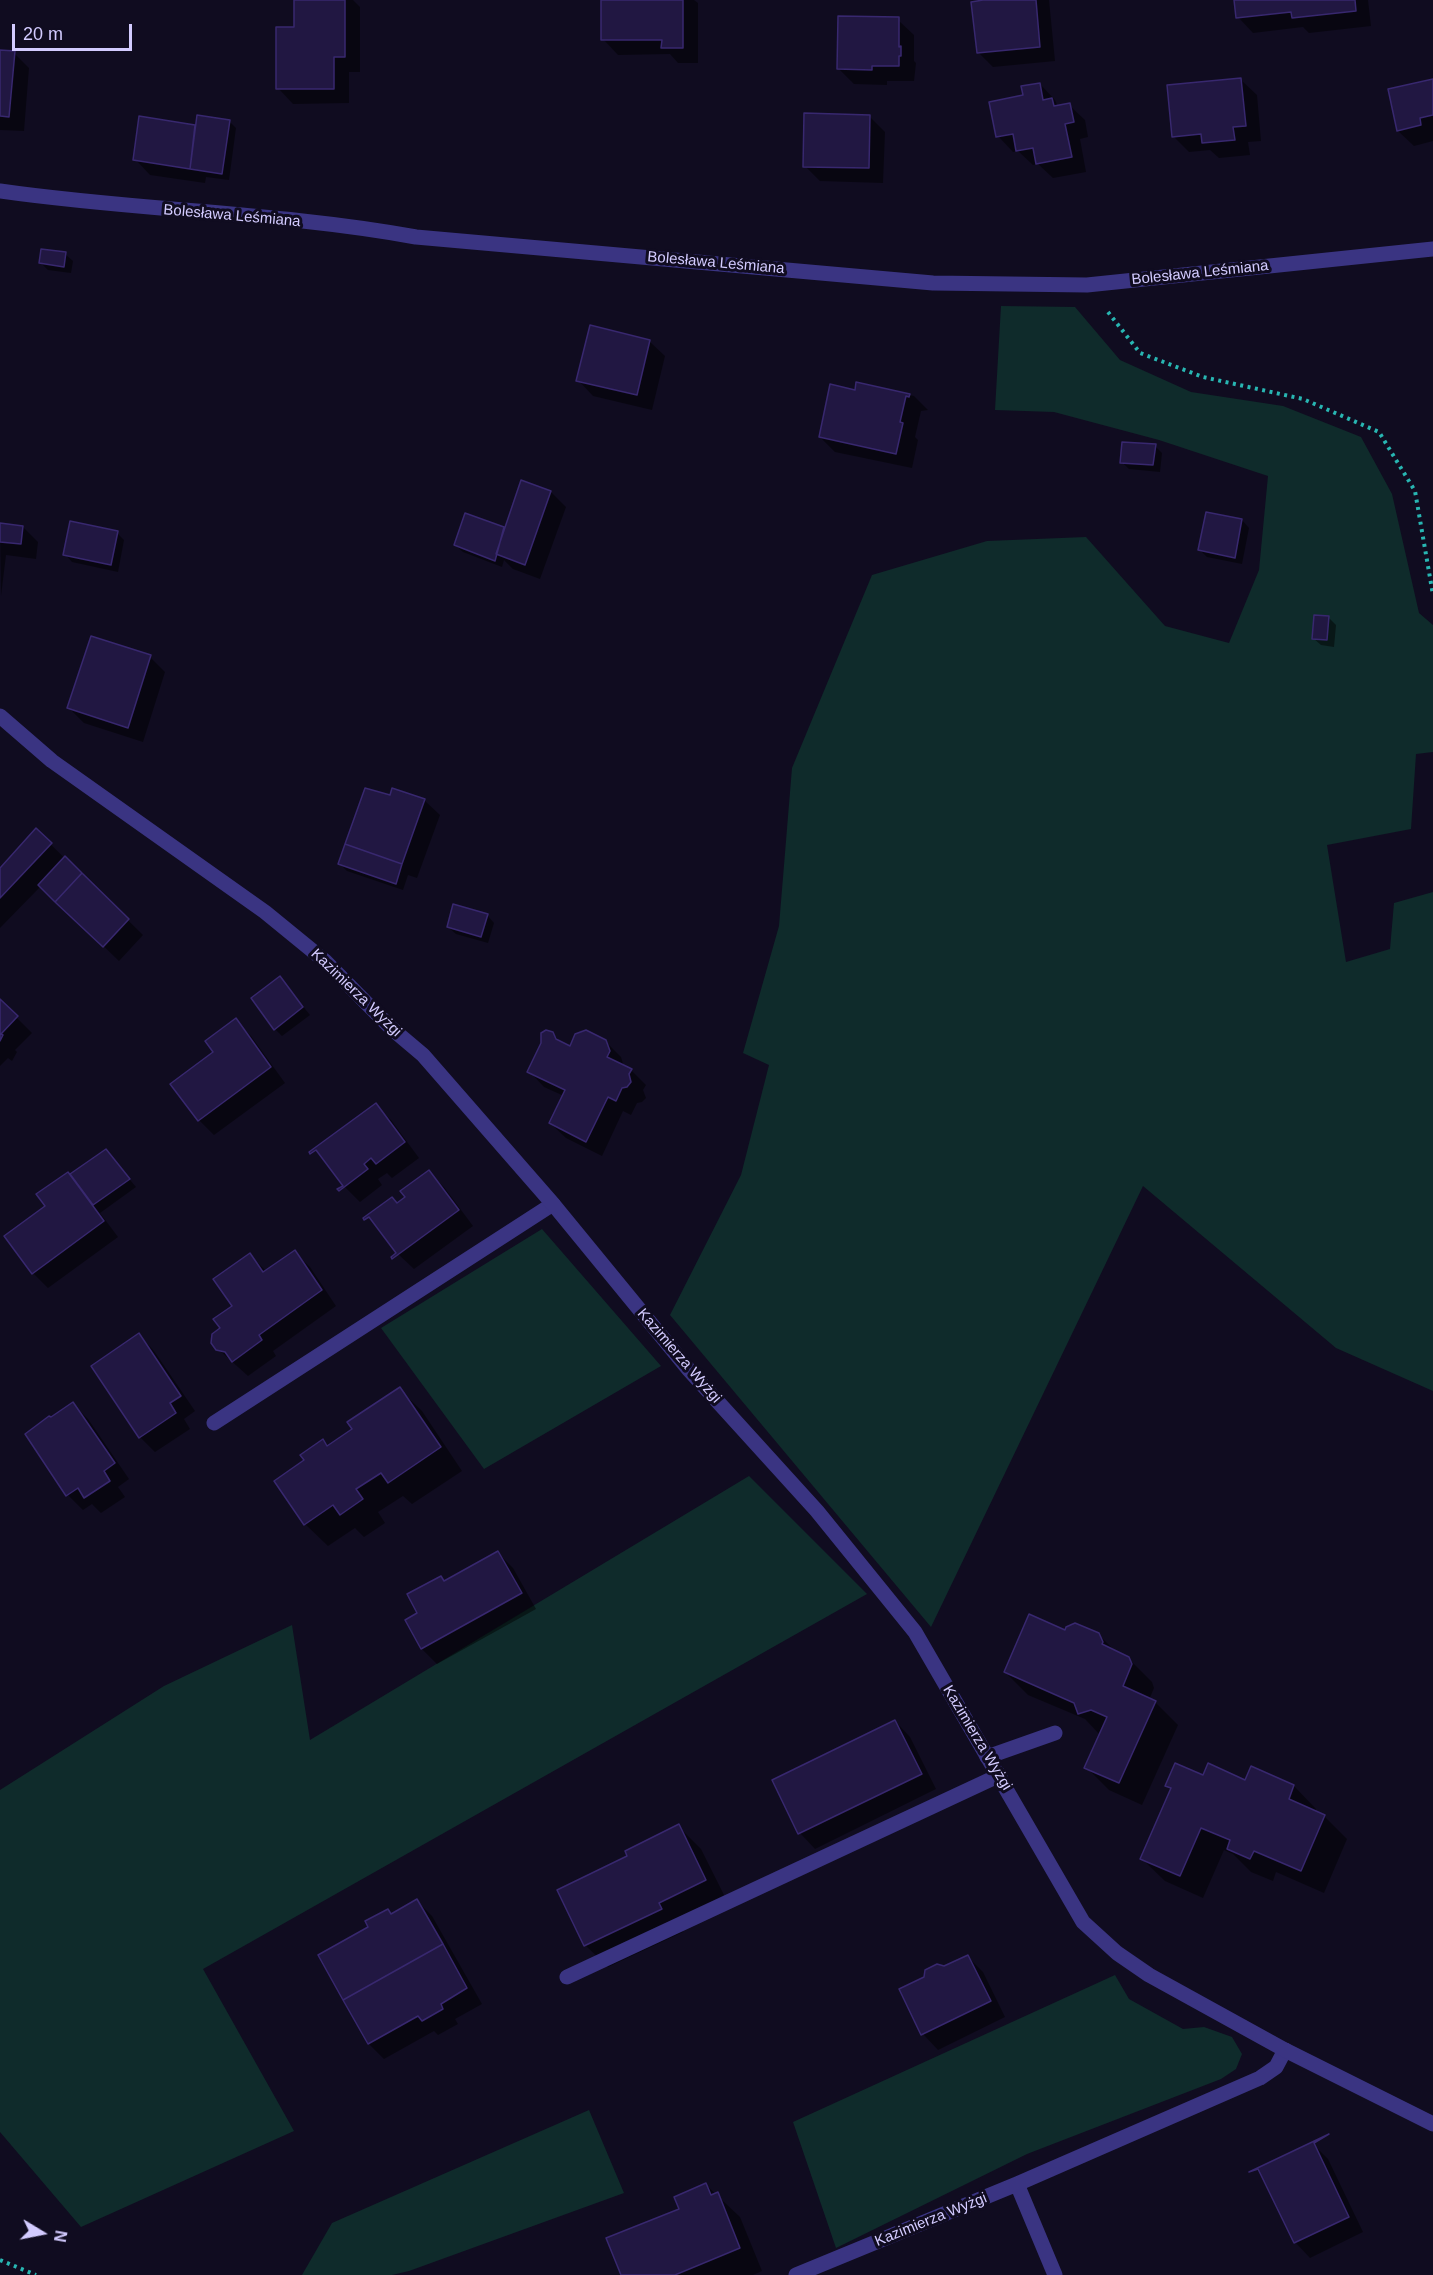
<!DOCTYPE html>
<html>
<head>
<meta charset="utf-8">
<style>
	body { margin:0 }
	#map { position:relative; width:1433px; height:2275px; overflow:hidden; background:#100c20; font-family:Helvetica,sans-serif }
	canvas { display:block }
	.north { position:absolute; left:12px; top:2203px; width:60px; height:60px; -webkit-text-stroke:4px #100c20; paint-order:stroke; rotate:100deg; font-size:16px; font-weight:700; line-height:24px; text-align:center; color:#d3cbff }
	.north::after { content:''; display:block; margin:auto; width:21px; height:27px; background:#d3cbff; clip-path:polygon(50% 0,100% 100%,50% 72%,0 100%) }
	.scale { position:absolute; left:12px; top:24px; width:120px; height:27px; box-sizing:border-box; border:3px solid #d3cbff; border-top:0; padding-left:8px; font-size:18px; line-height:21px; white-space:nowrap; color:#d3cbff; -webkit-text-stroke:4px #100c20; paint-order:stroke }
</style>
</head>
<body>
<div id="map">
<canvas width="1433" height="2275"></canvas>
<div class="north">N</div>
<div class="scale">20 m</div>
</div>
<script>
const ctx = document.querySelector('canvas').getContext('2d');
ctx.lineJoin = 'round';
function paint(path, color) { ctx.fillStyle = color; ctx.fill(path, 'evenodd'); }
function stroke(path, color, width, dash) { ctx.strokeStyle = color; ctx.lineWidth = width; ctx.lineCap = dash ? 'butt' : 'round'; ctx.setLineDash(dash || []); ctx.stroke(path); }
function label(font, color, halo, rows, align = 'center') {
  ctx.font = font + ' Helvetica,sans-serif'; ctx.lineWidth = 6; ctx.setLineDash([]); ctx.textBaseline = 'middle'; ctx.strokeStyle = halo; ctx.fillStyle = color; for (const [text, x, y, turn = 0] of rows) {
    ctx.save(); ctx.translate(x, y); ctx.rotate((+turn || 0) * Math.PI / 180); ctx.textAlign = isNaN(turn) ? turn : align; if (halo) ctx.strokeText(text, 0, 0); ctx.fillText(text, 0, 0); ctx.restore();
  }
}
paint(new Path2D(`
	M1001,306l74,1 45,53 71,32 92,14 78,31 31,57 27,119 14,12v127l-17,2 -5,75 -84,16 19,117 44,-13 4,-46 39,-11v499l-97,-43 -193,-162 -212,441 -261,-312 71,-140 28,-110 -26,-12 36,-127 13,-158 80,-193 115,-34 99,-4 79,89 64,17 30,-73 9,-94 -109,-36 -105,-28 -59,-2z
	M542,1229l119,137 -177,103 -103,-141z
	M749,1476l118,118 -664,375 91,162 -213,96 -81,-95v-342l164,-104 128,-61 18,115z
	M1115,1975l14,24 54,30 21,-2 28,10 10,17 -6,15 -15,10 -194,75 -191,94 -43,-126z
	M589,2110l35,83 -215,78 -17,4h-90l30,-52z`), '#0f2b2b');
paint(new Path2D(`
	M295,0h58l7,7v65h-11v31l-56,1 -15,-16 18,-60z
	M602,0h92l4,3v60h-20l-8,-9 -52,1 -15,-16z
	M985,0h64l6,61 -62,6 -15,-15z
	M1236,0h132l3,26 -62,7 -6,-6 -50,6 -15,-16z
	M898,20l16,15v26l2,2 -2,18h-27v4l-33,-1 -15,-15z
	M0,52l14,1 15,15 -5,63 -24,-1z
	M1241,80l16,15 4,46 -13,1 2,13 -31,3 -9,-8 -21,2 -16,-16 -5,-49z
	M1433,81v60l-19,5 -16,-15z
	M1040,84l15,16 3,7 11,-2 16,15 3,17 -8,2 6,33 -33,6 -15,-14 -5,1 -15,-14 -5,1 -15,-16 27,-40z
	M869,116l16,16 -2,51 -63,-2 -15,-15z
	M229,121l7,7 -7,52 -23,-3 -1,6 -55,-8 -15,-16 60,-33 2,3z
	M65,254l8,7 -2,12 -23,-3 -7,-7z
	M649,341l16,15 -13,54 -59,-14 -15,-16z
	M857,384l57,12 14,14 -7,1 -6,26 3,3 -6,28 -77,-16 -15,-15 36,-46z
	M1155,446l7,7 -2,19 -31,-3 -7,-7z
	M551,492l15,15 -26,72 -27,-10 -9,-9 -2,7 -39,-15 -8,-7 48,-16 3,2z
	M1242,520l7,8 -7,36 -35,-7 -7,-7z
	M0,524l23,3 15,15 -2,17 -30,-4 -5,41z
	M117,533l7,7 -6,32 -46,-10 -7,-8z
	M1329,618l7,7 -2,22 -13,-2 -8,-7z
	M150,657l15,15 -22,70 -59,-19 -15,-15z
	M424,800l16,15 -23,63 -9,-3 -5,15 -56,-19 -7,-7z
	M36,830l107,105 -24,26 -78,-75 -41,42v-60z
	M487,915l7,8 -6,20 -32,-9 -8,-7z
	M280,978l30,37 -28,21 -7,-7z
	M0,1001l32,32 -17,17 2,2 -5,9 -4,-3 -8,8z
	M235,1020l16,16 34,47 -71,52 -15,-15 16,-68z
	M552,1033l11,11 8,4 34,-7 16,16 3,10 7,3 15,15 -3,5 3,8 -4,4 -5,1 -6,12 -8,-4 -21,45 -36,-18 -16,-15 14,-27 -20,-9 -15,-16z
	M375,1105l16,15 28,38 -27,20 -5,-5 -9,6 4,6 -22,17 -15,-15 -29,-39z
	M106,1151l30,36 -36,26 18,24 -70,51 -15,-15 37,-97z
	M429,1172l15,15 29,39 -59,43 -16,-15 -1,-50 10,-7z
	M294,1252l16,15 26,39 -63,45 3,5 -28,20 -30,-27 4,-20 12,-23 16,-51 16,16z
	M139,1335l15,16 41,60 -11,8 6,10 -35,23 -15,-15z
	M399,1389l23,22 40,60 -50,33 -9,-8 -25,16 7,11 -21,14 -9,-9 -27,18 -23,-22 1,-63 17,-20 6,6 25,-17z
	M73,1404l15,15 41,60 -11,8 7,10 -24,16 -9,-9 -9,6 -15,-15 -17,-76z
	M498,1553l15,15 23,41 -99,55 -15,-15 -15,-28 12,-7 22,-36 5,4z
	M1066,1632l32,2 19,19 11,5 24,24 2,6 -5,12 6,2 23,23 -36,80 -33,-15 -23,-23 14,-32 -15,-16 -57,-24 -23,-23z
	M895,1721l15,16 26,52 -121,60 -15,-16 -26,-52z
	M1204,1777l90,9 22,23 -1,3 9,4 23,23 -23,54 -48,-21 -3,9 -22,-9 -18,-18 -9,-4 -21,48 -38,-17 -23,-22 30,-69 -5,-5z
	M678,1826l23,23 27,54 -47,23 2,6 -75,35 -23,-22 44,-89z
	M417,1901l15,15 50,88 -27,15 3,5 -20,11 -4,-4 -50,28 -15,-15 -49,-88z
	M968,1957l15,15 22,45 -67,33 -15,-16 -22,-44z
	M1312,2143l16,16 35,73 -53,26 -15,-16z
	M706,2185l34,32 22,54 -9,4h-130z`), '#0007');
const building = new Path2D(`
	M294,0h51v57h-11v32h-58v-62h18z
	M601,0h82v48h-22l1,-8h-61z
	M983,0h53l4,47 -63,6 -6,-51z
	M1234,0h121l1,11 -64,7 -1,-6 -55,6z
	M838,16l61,1v30l2,-1v10h-2v10h-27v4l-35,-1z
	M0,50l15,1 -6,66 -9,-1z
	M1241,78l5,48 -13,1 2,13 -33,3 -1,-9 -29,3 -5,-52z
	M1433,79v36l-13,3 1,7 -24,6 -9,-42z
	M1040,83l3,17 9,-2 2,8 16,-3 4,19 -9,2 7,33 -36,7 -3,-16 -17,3 -3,-17 -17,3 -7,-35 34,-7 -2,-9z
	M804,113l66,2 -1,53 -66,-1z
	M197,115l33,5 -8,54 -32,-5z
	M139,116l56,9 -5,44 -57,-9z
	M41,249l25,3 -2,15 -25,-4z
	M590,325l60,15 -13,55 -61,-14z
	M856,382l54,12 -1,3 -3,-1 -6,26 3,1 -7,31 -77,-17 11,-53 25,6z
	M1122,442l34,2 -3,21 -33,-2z
	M521,480l30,11 -26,74 -29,-11z
	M1206,512l36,7 -7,39 -37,-8z
	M465,513l39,14 -9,34 -41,-16z
	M70,521l48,10 -7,34 -48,-10z
	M0,523l23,3 -2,18 -21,-2z
	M1314,615l15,1 -2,24 -15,-1z
	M91,636l60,19 -23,73 -61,-20z
	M365,788l25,7 2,-7 33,11 -23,65 -57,-20z
	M36,828l16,15 -52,55v-30z
	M345,844l57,20 -6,20 -58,-20z
	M65,856l17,17 -27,29 -17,-17z
	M82,873l47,46 -26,28 -48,-45z
	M453,904l35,10 -7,23 -34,-10z
	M280,976l23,31 -29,23 -23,-32z
	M0,999l18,17 -17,18 2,1 -3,6z
	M236,1018l35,49 -73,54 -28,-37 43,-32 -8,-11z
	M546,1030l7,2 3,7 14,7 5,-12 11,-4 20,10 4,11 -3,6 25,12 -3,5 2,8 -4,5 -5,1 -6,13 -8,-4 -22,45 -37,-19 16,-33 -38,-18 14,-29v-10z
	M376,1103l29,39 -29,22 -5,-6 -7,6 4,5 -29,22 -2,-2 6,-3 -27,-36 -6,4 -1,-2z
	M106,1149l24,30 -37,26 -23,-31z
	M429,1170l30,40 -67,49 -1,-2 5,-4 -27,-36 -5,3 -1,-2 29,-21 5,6 8,-6 -5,-6z
	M68,1172l36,49 -72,53 -28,-38 41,-30 -9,-12z
	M295,1250l27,40 -63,45 3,5 -30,22 -7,-10 -9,-2 -5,-7 1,-9 8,-6 -7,-9 19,-13 -19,-27 37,-26 13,19z
	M139,1333l42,63 -11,7 6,10 -37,25 -48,-72z
	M400,1387l41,60 -53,36 -7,-10 -25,16 7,10 -23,16 -7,-10 -29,20 -30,-44 30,-21 -4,-5 23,-16 4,7 25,-17 -5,-7z
	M73,1402l42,61 -11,8 6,10 -26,17 -6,-10 -12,8 -41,-62 24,-18 2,1z
	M498,1551l24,42 -101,56 -16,-29 12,-7 -10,-19 34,-18 3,5z
	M1029,1614l36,16 1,-3 9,-4 24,10 4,9 -1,2 27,13 3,7 -9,22 33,15 -37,82 -35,-15 23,-51 -16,-7 -13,4 -4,-11 -70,-31z
	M895,1720l27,54 -124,60 -26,-54z
	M1175,1763l28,12 5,-12 37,17 6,-14 43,19 -5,14 36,16 -24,56 -47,-20 -4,8 -23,-10 3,-9 -29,-12 -21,48 -40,-17 31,-71 -6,-2z
	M679,1824l27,56 -47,23 3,6 -78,37 -27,-56 70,-34 -2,-5z
	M417,1899l26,45 -100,56 -25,-45 50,-28 -3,-6 23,-12 3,5z
	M443,1944l24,44 -26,16 2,5 -21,12 -4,-5 -50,28 -25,-44z
	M968,1955l23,46 -70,34 -22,-46 25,-12 1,-7 12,-6 7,2z
	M1329,2134l-15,9 35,74 -55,26 -36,-74 -9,3z
	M706,2183l5,12 7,-3 22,56 -65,27h-54l-15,-37 73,-29 -5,-12z`);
paint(building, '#211742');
stroke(building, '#38286f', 1.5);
stroke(new Path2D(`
	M1108,312l32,41 63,24 100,22 76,33 36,59 18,104
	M0,2260l36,15`), '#28b6b2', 4, [3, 4.5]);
stroke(new Path2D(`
	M214,1423l339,-219
	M987,1757l68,-24
	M567,1977l433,-202
	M1017,2184l38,91
	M796,2275l221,-91 243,-106 16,-11 9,-17`), '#3a3482', 15);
stroke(new Path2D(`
	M0,191c138,20 279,21 416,46l517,46 154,2 346,-36
	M0,716l52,45 213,151 60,49 66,67 32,27 130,149 136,166 128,141 98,121 168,290 34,31 32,22 136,75 148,74`), '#3a3482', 15);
label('15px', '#d3cbff', '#100c20', [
	["Bolesława Leśmiana",232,216,5],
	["Bolesława Leśmiana",716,263,5],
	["Bolesława Leśmiana",1200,273,-6],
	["Kazimierza Wyżgi",356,993,44],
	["Kazimierza Wyżgi",679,1356,49],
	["Kazimierza Wyżgi",977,1738,59],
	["Kazimierza Wyżgi",931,2220,-22]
]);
</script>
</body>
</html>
